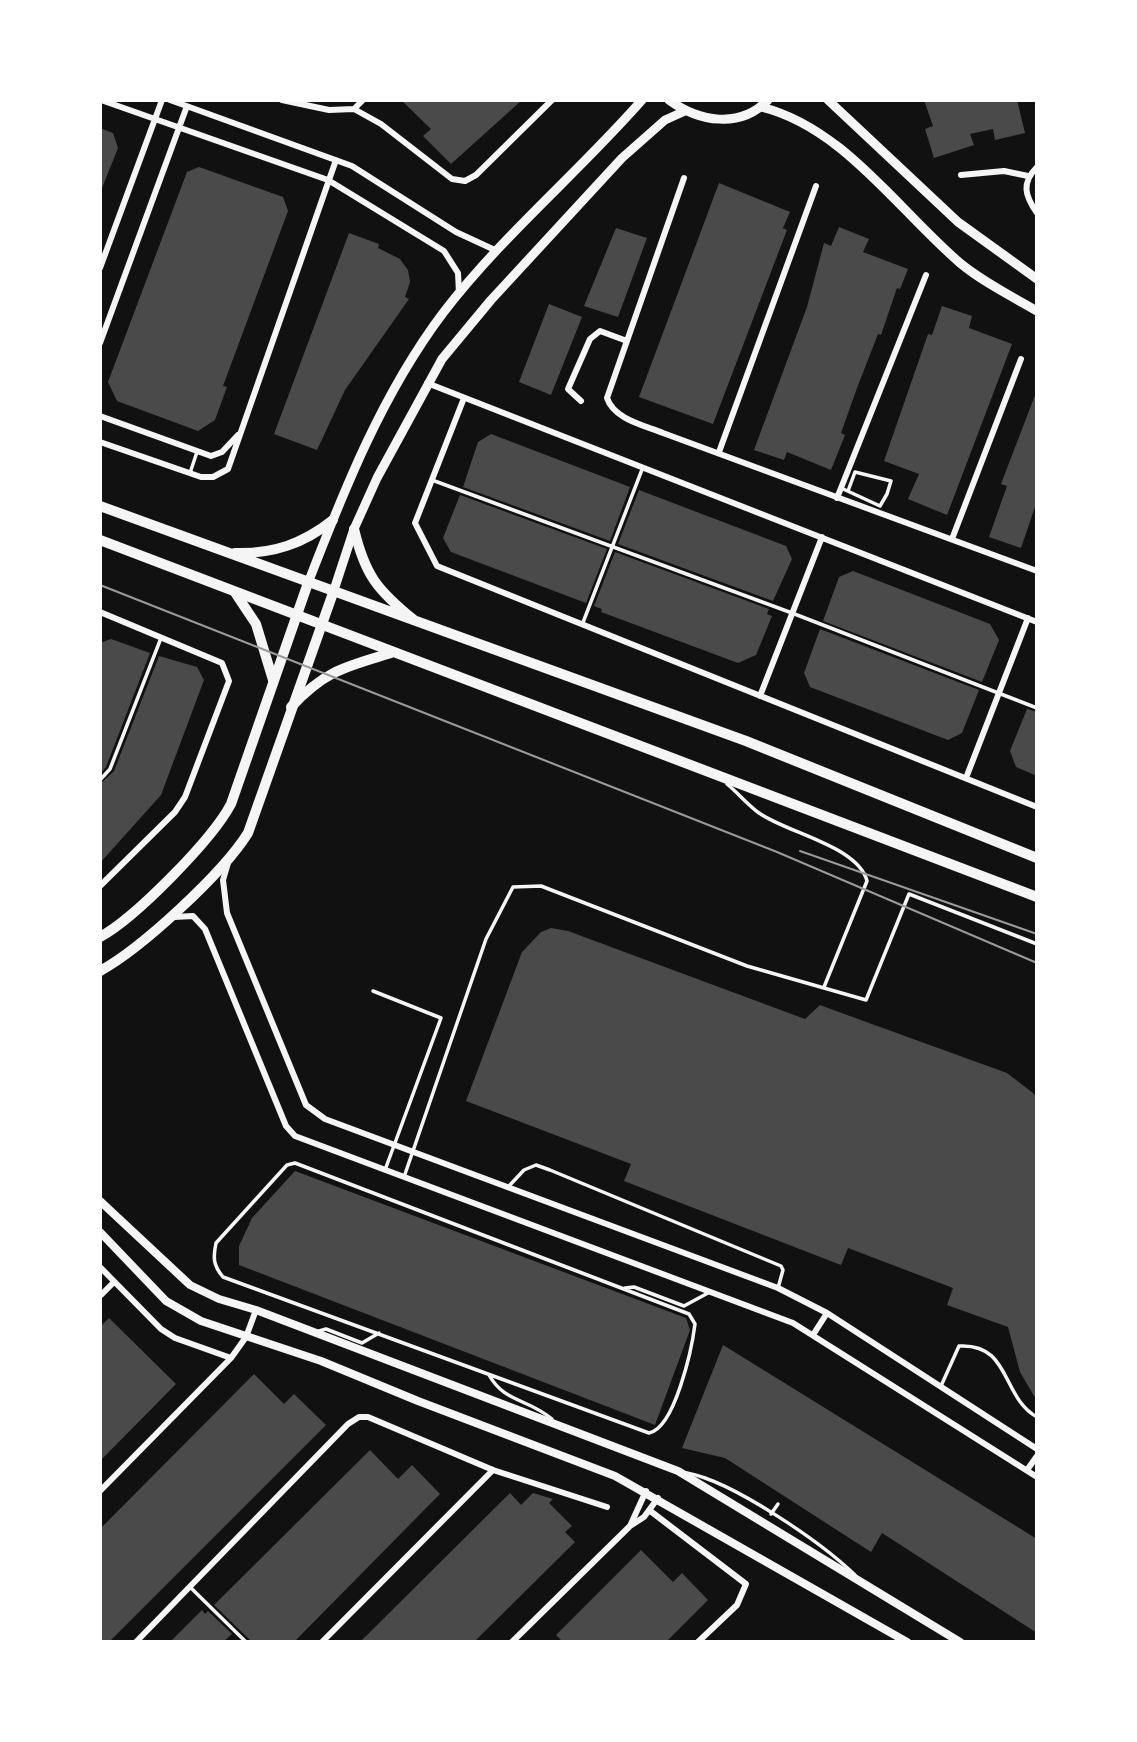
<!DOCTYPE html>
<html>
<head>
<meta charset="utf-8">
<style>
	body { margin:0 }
	#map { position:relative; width:1137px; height:1742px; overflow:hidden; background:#111; font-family:"Varela Round",sans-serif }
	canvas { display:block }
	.frame { position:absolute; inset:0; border:102px solid #fff; pointer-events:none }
</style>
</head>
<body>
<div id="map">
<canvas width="1137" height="1742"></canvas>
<div class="frame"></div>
</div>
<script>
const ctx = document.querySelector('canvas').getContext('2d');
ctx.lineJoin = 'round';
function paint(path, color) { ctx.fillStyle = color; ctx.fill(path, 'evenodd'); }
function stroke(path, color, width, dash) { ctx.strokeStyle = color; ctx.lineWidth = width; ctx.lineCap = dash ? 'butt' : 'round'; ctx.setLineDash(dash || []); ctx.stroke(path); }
paint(new Path2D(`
	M401,100h121l-71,64 -28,-28 8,-7z
	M924,100h93l8,33 -30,7 -2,-11 -23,5 4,11 -40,13 -9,-29 8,-3z
	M100,128l13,5 5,15 -18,45z
	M199,167l84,30 5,14 -65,175 4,1 -12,33 -17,11 -81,-30 -9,-19 79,-210z
	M719,183l71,29 -7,16 4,2 -74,194 -74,-27z
	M839,227l30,12 -6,13 45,17 -8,20 -3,-1 -16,47 -3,-1 -21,54 -16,45 4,2 -14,35 -44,-18 -3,8 -30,-10 53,-143 17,-64 7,3z
	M616,228l31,10 -29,79 -34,-11z
	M349,233l30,11 -1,4 22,11 8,11 2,12 -5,15 4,2 -64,91 -28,60 -43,-16z
	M549,304l33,13 -31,78 -32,-13z
	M942,306l30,10 -3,12 43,16 -65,171 -39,-16 11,-25 -35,-13 44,-127 4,1z
	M1037,390v111l-16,47 -32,-11 18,-51 -6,-2z
	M491,434l139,53 -20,54 -147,-54 15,-45z
	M639,490l147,56 6,13 -19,42 -155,-57z
	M460,495l147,54 -21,54 -135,-51 -8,-14z
	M615,552l154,57 -2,5 5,2 -16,39 -18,8 -137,-51 1,-3 -8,-3z
	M853,571l137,53 9,16 -17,42 -159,-61 16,-44z
	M820,629l159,61 -17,43 -14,7 -138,-53 -6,-14z
	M111,639l39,14 -44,114 -6,7v-131z
	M159,656l38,11 7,13 -43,115 -61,68v-79l14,-13z
	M1027,709l10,3v64l-21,-9 -6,-16z
	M551,928l17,3 237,88 15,-14 27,10 160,58 26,20 4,5v303l-17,-29 -12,-45 -61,-22 6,-17 -105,-40 -7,17 -217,-84 7,-17 -165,-63 56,-149 19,-20z
	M295,1171l391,147 4,12 -35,95 -416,-160v-19l13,-28z
	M109,1318l67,66 -76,77v-134z
	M723,1345l314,194v94l-155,-100 -11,19 -146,-94 -43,-10z
	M254,1374l30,30 10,-10 32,31 -217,217h-9v-113z
	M370,1450l28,29 14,-14 28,29 -146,148h-42l-38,-37z
	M510,1493l11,12 12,-12 20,6 -4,4 23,23 -7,6 10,10 -101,100h-114z
	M641,1550l32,32 9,-9 26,27 -42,42h-103l-7,-7z
	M202,1610l3,4 3,-3 24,23 -9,8h-53z`), '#4a4a4a');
stroke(new Path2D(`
	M190,473l7,-21
	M432,480l360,133 245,95
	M841,488l39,18 7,-12 4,-13 -36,-9 -7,19
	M582,625l61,-158
	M100,780l10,-11 51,-131
	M727,784c11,9 21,21 32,29 28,20 99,33 108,68l-43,106
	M373,991l68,27 -56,152
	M295,1163l394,151 6,10c-3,24 -20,104 -46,109l-426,-156c-10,-12 -10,-19 -7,-34l71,-78z
	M404,1177l82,-238 27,-52 28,-1 206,80 119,34 43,-106 128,50
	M509,1186l15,-16 12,-5 14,5 231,96 2,4 -5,18
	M625,1288l9,-1 50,19 24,-13
	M319,1331l7,-2 36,14 17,-10
	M489,1375c16,28 38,23 63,44
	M941,1386l18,-40c52,-3 42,51 78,71
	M687,1473c45,8 134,69 168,102
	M771,1514l7,-10
	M190,1587l56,55`), '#f5f5f5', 3.5);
stroke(new Path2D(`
	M101,100l227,80 116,71 14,22 1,20
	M170,100l182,66 104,66 41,19
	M282,100l47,10 25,-1 27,15 71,55 13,2 11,-6 76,-75
	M354,109l9,-9
	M1037,167c-16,16 -12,29 0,46
	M961,175l43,-4 24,5
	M684,178l-77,220c7,21 36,27 56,35l374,138
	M100,268l62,-168
	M100,343l87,-237
	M427,383l610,239
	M464,398l-49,125 22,43 600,241
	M581,401l-13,-12 22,-50 10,-8 27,10
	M100,416l111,40 11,-4 16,-17
	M100,442l101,35h12l15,-8 108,-309
	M719,452l97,-266
	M837,498l89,-223
	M952,539l69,-180
	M100,612l122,51 7,18 -44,116 -10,15 -75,74
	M760,696l62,-159
	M966,778l62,-160
	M228,863l-5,17 4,33 79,192 19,14 453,169 49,25 210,136
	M174,917l19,-1 12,13 81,197 9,10 498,187 244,154
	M100,1267l61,62 14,9 56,20
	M100,1296l13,-13
	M813,1335l14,-22
	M1027,1470l10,-14
	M100,1491l131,-133 15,-21 10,-27
	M649,1510l97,74 -9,21 -39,37
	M630,1526l16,-35
	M136,1642l212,-218 11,-7h9l125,53 114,37
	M322,1642l171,-172
	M512,1642l118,-116 14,-9 14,-19`), '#f5f5f5', 6);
stroke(new Path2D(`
	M100,1201l90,84 29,14 37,11 422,161 282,171
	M100,1232l66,69 35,20 120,40 97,40 197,75 292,166`), '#f5f5f5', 8);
stroke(new Path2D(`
	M669,100c30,22 71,29 99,0
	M828,100l130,122 79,57
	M761,107c82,20 137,103 199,156 23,19 51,33 77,48
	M308,583c36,-93 74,-189 135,-270 59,-77 135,-140 199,-213
	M333,593l21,-64 23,-51 65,-119 49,-59 131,-142 43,-38 20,-9`), '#f5f5f5', 9);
stroke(new Path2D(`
	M100,937c35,-19 112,-97 131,-133l77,-221
	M100,971c42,-23 123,-98 148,-138l85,-240`), '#f5f5f5', 10);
stroke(new Path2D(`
	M100,506l646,235 291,117
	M354,529c11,46 23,61 60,91
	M100,540l937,357
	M235,553c38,1 68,-9 98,-33
	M234,591l22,33 17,56
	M291,707c35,-37 54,-40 100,-54`), '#f5f5f5', 10);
stroke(new Path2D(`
	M100,585l677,267 260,111
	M800,851l237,83`), '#9a9a9a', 2);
</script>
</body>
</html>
